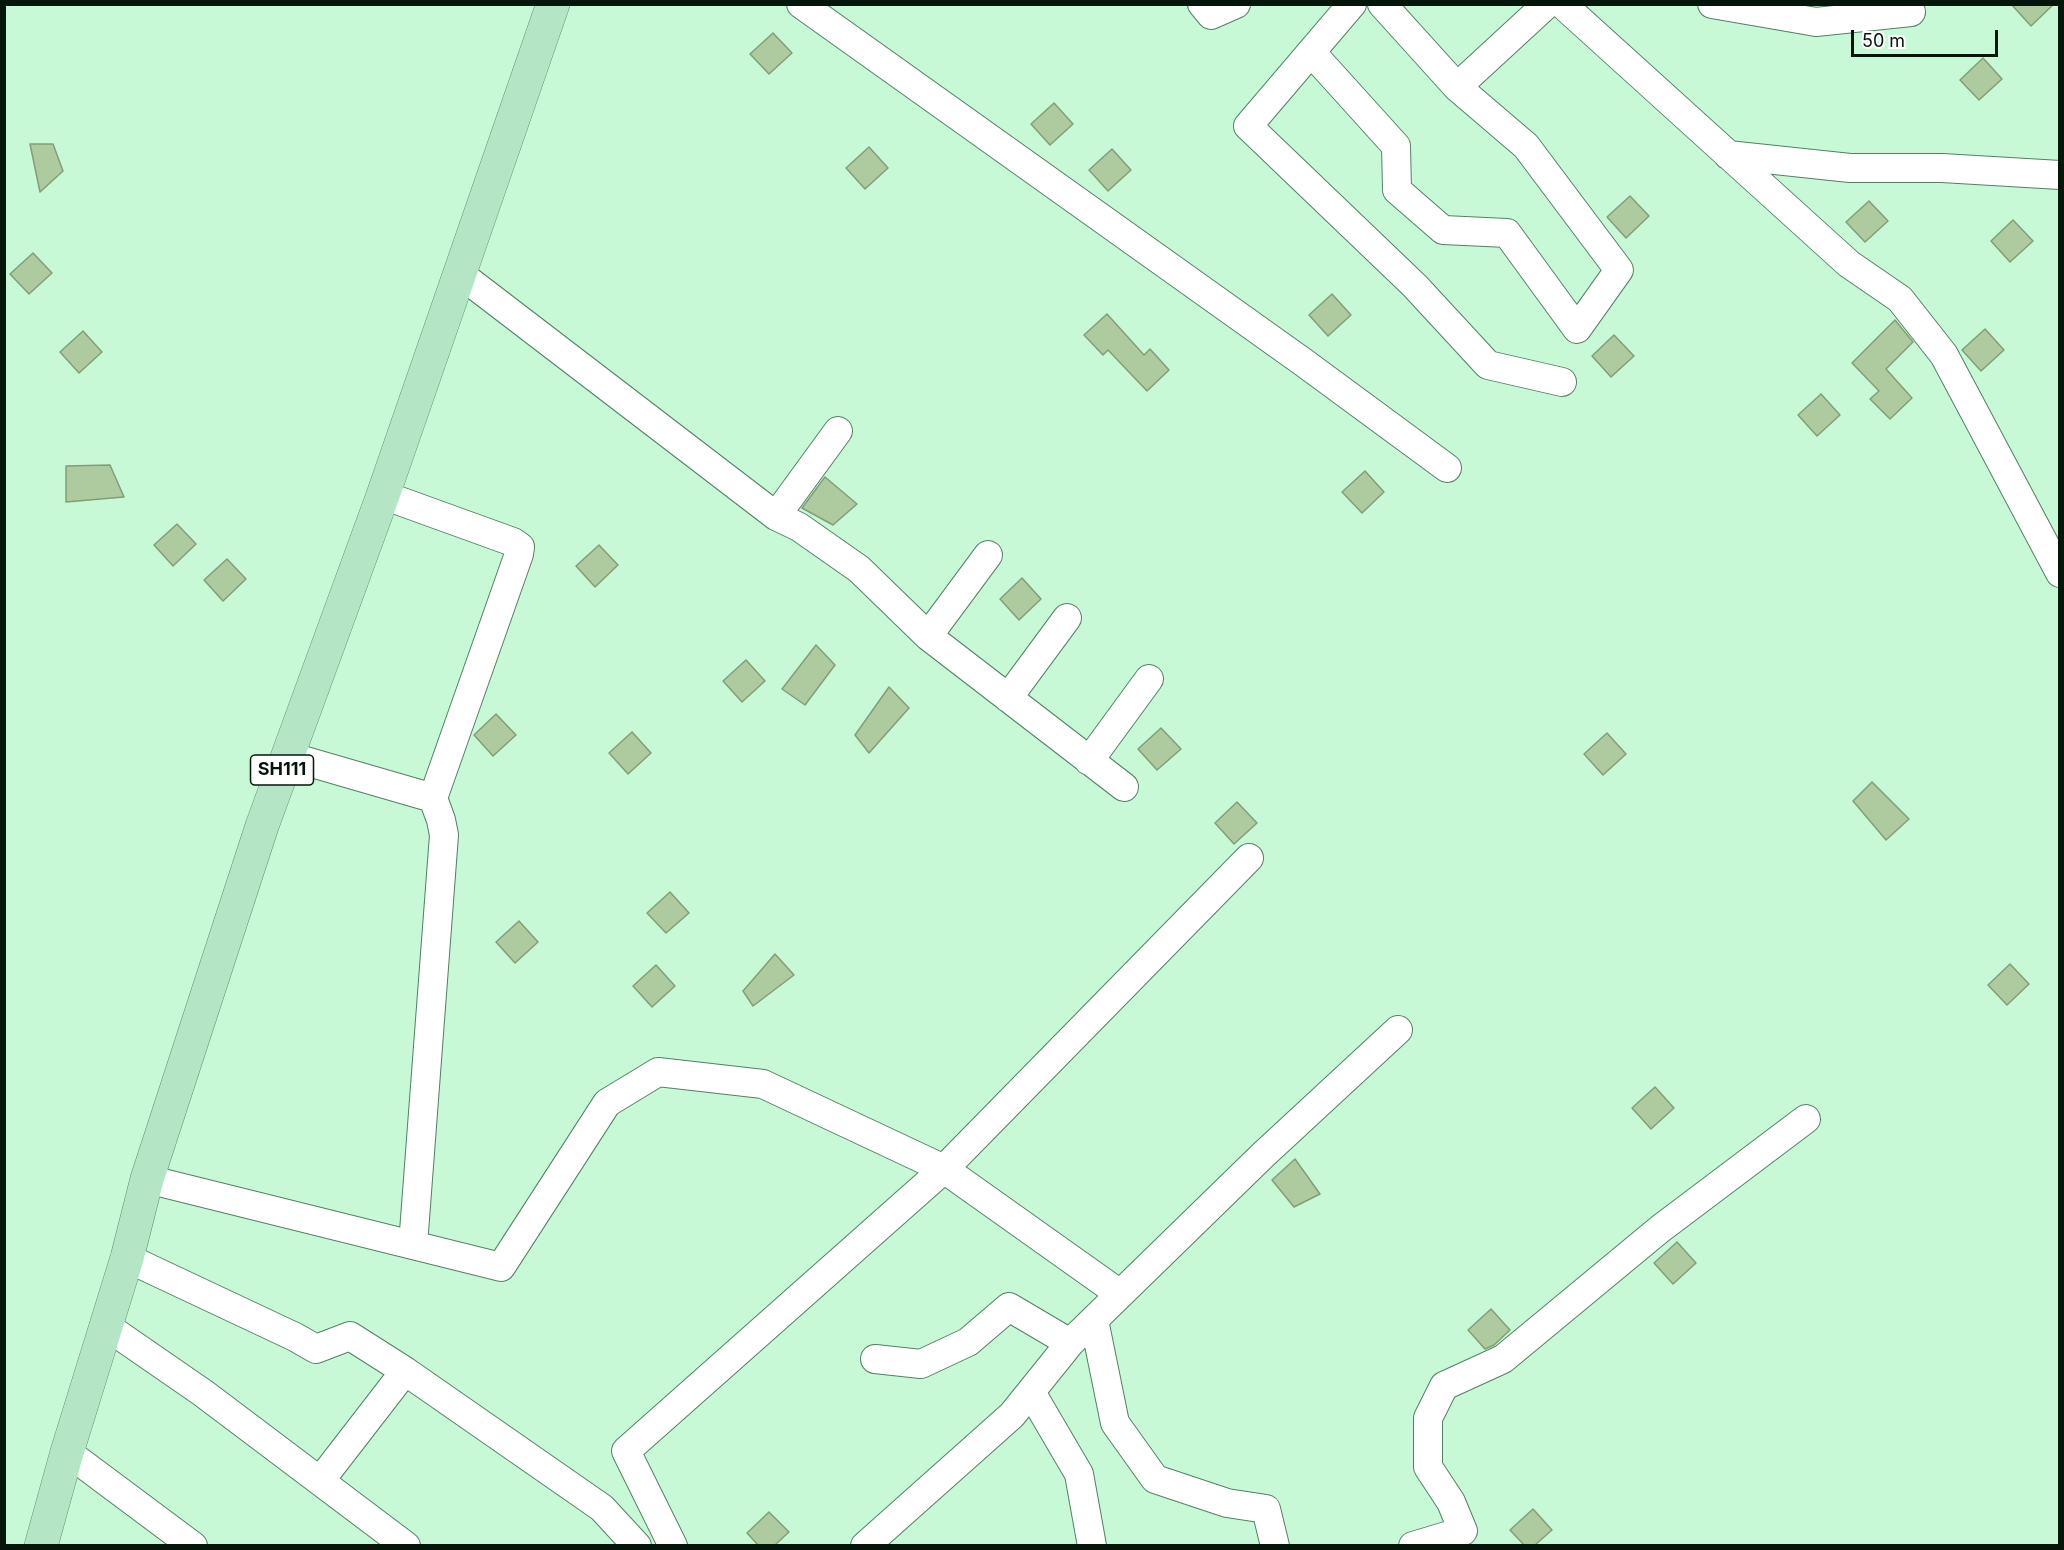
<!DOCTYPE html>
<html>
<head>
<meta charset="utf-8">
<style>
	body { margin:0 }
	#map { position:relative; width:2064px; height:1550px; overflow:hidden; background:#c8f9d7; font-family:Inter,sans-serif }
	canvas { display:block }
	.frame { position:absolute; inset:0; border:6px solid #04150a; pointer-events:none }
	.scale { position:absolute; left:1851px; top:30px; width:147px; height:27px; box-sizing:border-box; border:3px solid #04150a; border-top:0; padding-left:8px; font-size:18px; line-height:21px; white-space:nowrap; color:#04150a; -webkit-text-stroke:4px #fff; paint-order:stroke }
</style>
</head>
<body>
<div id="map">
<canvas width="2064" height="1550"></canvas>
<div class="frame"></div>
<div class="scale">50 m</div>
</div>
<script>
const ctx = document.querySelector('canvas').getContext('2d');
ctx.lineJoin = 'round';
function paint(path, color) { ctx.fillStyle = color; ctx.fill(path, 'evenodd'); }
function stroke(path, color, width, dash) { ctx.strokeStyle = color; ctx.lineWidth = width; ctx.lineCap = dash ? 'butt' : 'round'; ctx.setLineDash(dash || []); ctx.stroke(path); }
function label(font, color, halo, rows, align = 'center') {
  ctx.font = font + ' Inter,sans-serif'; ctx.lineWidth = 4.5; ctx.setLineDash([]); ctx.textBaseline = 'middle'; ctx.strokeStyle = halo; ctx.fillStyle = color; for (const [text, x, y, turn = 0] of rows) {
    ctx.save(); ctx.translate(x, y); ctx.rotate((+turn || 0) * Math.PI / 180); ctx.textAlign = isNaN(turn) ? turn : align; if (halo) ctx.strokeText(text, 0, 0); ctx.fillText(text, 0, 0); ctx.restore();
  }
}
const building = new Path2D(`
	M2011,4h43l-23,22z
	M773,33l19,20 -23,21 -19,-20z
	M1983,58l19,21 -23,21 -19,-20z
	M1054,103l19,21 -23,21 -19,-21z
	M30,144h23l10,27 -23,21z
	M869,147l19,21 -23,21 -19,-21z
	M1112,149l19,21 -23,21 -19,-21z
	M1630,196l19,20 -23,22 -19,-21z
	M1869,201l19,20 -23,21 -19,-20z
	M2013,220l20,21 -23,21 -19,-21z
	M33,253l19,20 -23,21 -19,-20z
	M1332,294l19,21 -23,21 -19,-21z
	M1107,314l37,41 6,-6 19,21 -22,21 -39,-41 -5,5 -19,-20z
	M1895,320l18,22 -27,27 26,29 -22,21 -20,-20 9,-8 -27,-28z
	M1985,329l19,21 -23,21 -19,-21z
	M83,331l19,21 -23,21 -19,-21z
	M1614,335l20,21 -23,21 -19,-21z
	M1821,394l19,21 -23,21 -19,-21z
	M110,465l14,32 -58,5v-36z
	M1365,471l19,21 -22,21 -20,-21z
	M825,477l32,27 -24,21 -31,-17z
	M177,524l19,20 -23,22 -19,-21z
	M599,545l19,20 -23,22 -19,-21z
	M227,559l19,20 -23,22 -19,-21z
	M1022,578l19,21 -22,21 -19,-21z
	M816,645l19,20 -30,40 -23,-16z
	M746,660l19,21 -23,21 -19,-21z
	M889,687l20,21 -40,45 -14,-18z
	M496,714l20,21 -23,21 -19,-21z
	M1161,728l20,21 -24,21 -19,-21z
	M632,732l19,21 -23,21 -19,-21z
	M1607,733l19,21 -23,21 -19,-21z
	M1872,782l37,37 -23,21 -33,-39z
	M1237,802l20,21 -23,21 -19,-21z
	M670,892l19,21 -23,20 -19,-20z
	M519,921l19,21 -23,21 -19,-21z
	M775,954l19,21 -41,31 -10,-15z
	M2010,964l19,20 -22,21 -19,-20z
	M656,965l19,21 -23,21 -19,-21z
	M1655,1087l19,21 -23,21 -19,-21z
	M1295,1159l25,35 -26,13 -22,-27z
	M1677,1242l19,21 -23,21 -19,-21z
	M1491,1309l19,21 -16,15 -9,4 -17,-19z
	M1533,1509l19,21 -17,15h-11l-14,-15z
	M769,1512l20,20 -14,13h-17l-11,-12z`);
paint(building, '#aeca9f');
stroke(building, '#839e75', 1.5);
const minor = new Path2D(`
	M801,4l502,358 144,106
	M1202,4l9,11 25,-11
	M1352,4l-104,122 167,160 73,79 74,17
	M1382,4l75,83
	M1562,4l287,260 51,35 44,56 116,218
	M1712,4l104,18 95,-10
	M1311,52l85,94 1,44 46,40 64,3 70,96 42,-59 -93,-124 -69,-59 90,-83
	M1728,155l122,13h92l118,7
	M460,274l316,242 23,11 60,42 69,67 196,151
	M383,495l130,47 7,5 -1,7 -86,244 8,22 3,15 -31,410
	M776,516l62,-85
	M928,636l60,-81
	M1008,698l59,-80
	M288,756l145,42
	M1089,761l60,-82
	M147,1179l354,88 106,-164 51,-31 105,12 181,85 176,125
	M127,1258l168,79 21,12 34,-13 55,35 -85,110
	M1094,1320l21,103 40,56 72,24 39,6 9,37
	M106,1326l97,67 203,153
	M875,1359l46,5 47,-22 41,-35 61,36
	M405,1371l197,137 35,38
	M1031,1392l48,82 13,72
	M67,1452l126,94
	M673,1546l-47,-95 318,-282 305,-311
	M865,1546l147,-131 58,-72 193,-188 135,-125
	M1413,1546l50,-15 -12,-29 -23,-35v-49l16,-32 59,-27 157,-130 146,-110`);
const major = new Path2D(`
	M41,1546l26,-94 60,-194 20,-79 115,-353 121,-331 170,-491`);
stroke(minor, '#548063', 30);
stroke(major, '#56926c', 34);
stroke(minor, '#fff', 28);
stroke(major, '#b4e6c6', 33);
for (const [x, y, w] of [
	[282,770,63]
]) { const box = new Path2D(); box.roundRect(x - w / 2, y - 15, w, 30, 4.5); ctx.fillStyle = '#fff'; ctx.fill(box); stroke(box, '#04150a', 1.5); }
label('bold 18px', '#04150a', null, [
	["SH111",282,770]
]);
</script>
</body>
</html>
